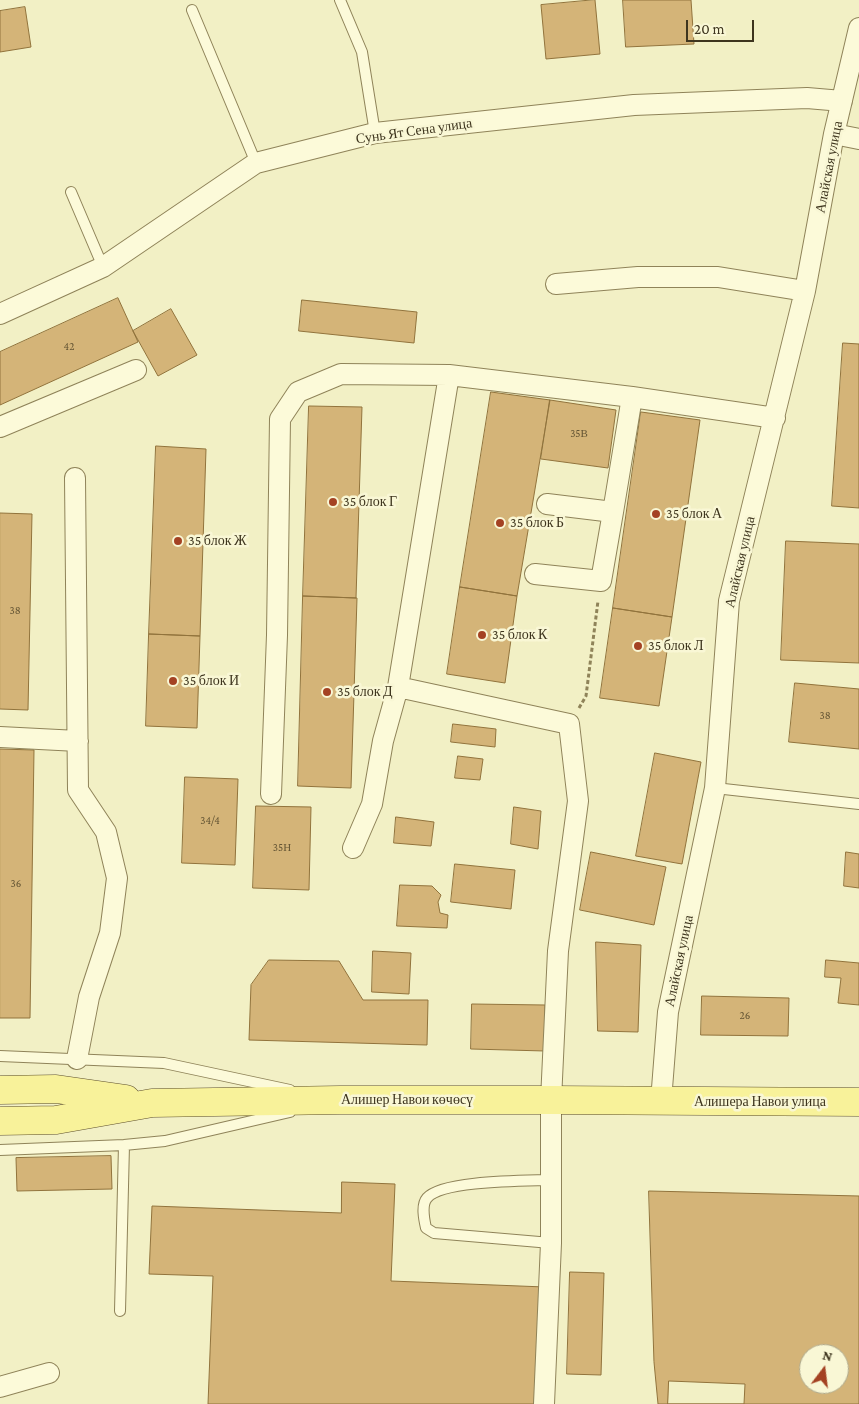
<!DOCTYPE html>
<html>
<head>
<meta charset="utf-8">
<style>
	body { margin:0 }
	#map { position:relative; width:859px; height:1404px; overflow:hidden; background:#f2f0c5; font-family:"Crimson Pro",serif }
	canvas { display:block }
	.north { position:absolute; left:799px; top:1344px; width:50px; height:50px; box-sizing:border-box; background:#f9f7d5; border:1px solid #aea98c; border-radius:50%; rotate:15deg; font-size:14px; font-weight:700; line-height:20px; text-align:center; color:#3e351e }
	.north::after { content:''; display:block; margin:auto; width:18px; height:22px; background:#a44223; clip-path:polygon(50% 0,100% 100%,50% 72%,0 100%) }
	.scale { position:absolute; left:686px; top:20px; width:68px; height:22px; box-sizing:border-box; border:2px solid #3e351e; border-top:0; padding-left:6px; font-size:15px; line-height:18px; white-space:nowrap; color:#3e351e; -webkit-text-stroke:4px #f9f7d5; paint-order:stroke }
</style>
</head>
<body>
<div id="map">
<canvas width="859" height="1404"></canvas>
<div class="north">N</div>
<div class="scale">20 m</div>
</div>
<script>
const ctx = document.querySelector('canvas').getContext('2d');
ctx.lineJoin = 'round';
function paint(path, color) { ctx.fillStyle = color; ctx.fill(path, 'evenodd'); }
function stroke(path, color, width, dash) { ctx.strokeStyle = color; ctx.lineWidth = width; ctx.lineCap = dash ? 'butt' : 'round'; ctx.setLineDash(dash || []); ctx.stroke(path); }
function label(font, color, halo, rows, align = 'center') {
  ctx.font = font + ' "Crimson Pro",serif'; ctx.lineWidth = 5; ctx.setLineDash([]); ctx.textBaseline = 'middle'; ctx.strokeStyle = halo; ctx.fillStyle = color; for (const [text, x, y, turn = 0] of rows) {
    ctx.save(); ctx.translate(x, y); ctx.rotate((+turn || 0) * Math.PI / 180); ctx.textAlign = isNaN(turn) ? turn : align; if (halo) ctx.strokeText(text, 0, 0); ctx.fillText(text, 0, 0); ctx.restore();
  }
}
const building = new Path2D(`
	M595,0l5,54 -54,5 -5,-54z
	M623,0h68l3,44 -68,3z
	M25,7l6,40 -31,5v-41z
	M118,298l20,44 -138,63v-53z
	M302,300l115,12 -3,31 -115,-12z
	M171,309l26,46 -39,21 -25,-45z
	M843,343l16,1v164l-27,-2z
	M491,392l59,8 -33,196 -57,-9z
	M550,400l66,10 -8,58 -67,-9z
	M309,406l53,1 -6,191 -53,-2z
	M641,412l59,8 -28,197 -59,-9z
	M156,446l50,3 -6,187 -51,-2z
	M0,513l32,1 -4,196 -28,-1z
	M786,541l73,3v119l-78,-3z
	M460,587l57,9 -12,87 -58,-9z
	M303,596l54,2 -6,190 -53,-2z
	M613,608l59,9 -13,89 -59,-8z
	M149,634l51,2 -3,92 -51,-2z
	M795,683l64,6v60l-70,-7z
	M453,724l43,5 -1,18 -44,-5z
	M0,749l34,1 -4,268h-30z
	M655,753l46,9 -19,102 -46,-8z
	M458,756l25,3 -3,21 -25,-2z
	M185,777l53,2 -3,86 -53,-2z
	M256,806l55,1 -2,83 -56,-2z
	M514,807l27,4 -3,38 -27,-5z
	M396,817l38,5 -3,24 -37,-3z
	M591,852l75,15 -12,58 -74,-15z
	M846,852l13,2v34l-15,-2z
	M455,864l60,6 -4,39 -60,-7z
	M400,885l32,1 9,9 -3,7 2,11 8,2 -1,13 -50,-2z
	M596,942l45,3 -3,87 -40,-1z
	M373,951l38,2 -2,41 -37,-2z
	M269,960l70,1 24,39h65l-1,45 -178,-5 2,-55z
	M826,960l33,3v42l-21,-2 3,-25 -16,-1z
	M702,996l87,2 -1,38 -87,-1z
	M472,1004l73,1v46l-74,-2z
	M111,1156l1,33 -95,2 -1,-33z
	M342,1182l53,2 -4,97 154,6 -5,117h-332l5,-128 -64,-2 3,-68 189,7z
	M649,1191l210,5v208h-201l-4,-42zM809,1354h30v30h-30z
	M570,1272l34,1 -3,102 -34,-1z
	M669,1381l76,3 -1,20h-76z`);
paint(building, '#d4b478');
stroke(building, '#91733c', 1);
const service = new Path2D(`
	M340,0l22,52 13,81
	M192,10l64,153
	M71,192l32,75
	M715,788l144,16
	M0,1056l164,7 126,27
	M0,1150l124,-5 41,-4 125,-29
	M551,1243l-117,-10 -8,-5c-2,-9 -5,-23 1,-30 15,-18 100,-17 124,-18
	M120,1311l4,-166`);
const minor = new Path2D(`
	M834,134l25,5
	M556,284l82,-7h80l87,14
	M0,314l103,-47 153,-104 119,-30 259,-28 173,-7 35,3
	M0,427l136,-57
	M75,478l3,312 28,42 11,46 -7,55 -21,64 -12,62
	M547,504l66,8 19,-115
	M535,574l66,7 12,-69
	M398,687l171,37 9,77 -20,150 -7,149v143l-7,161
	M0,737l78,4
	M271,794l6,-159 3,-216 18,-27 43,-18 108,1 183,22 143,21
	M353,848l19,-44 11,-63 15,-54 51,-312
	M661,1101l7,-89 47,-224 14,-187 76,-310 29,-157 25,-106
	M0,1387l49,-14`);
const primary = new Path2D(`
	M0,1090l56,-1 70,10
	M0,1121l56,-1 96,-17 188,-3h211l308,2`);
stroke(service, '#8f8359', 12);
stroke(minor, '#8f8359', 22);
stroke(primary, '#5d4f2d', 29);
stroke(new Path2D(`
	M579,708l7,-12 12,-95`), '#8f8359', 3, [4, 2.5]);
stroke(service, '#fcfad9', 10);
stroke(minor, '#fcfad9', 20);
stroke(primary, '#f8f29a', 28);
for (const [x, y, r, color] of [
	[333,502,5,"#a44223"],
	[656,514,5,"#a44223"],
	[500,523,5,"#a44223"],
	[178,541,5,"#a44223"],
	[482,635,5,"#a44223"],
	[638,646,5,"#a44223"],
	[173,681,5,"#a44223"],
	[327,692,5,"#a44223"]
]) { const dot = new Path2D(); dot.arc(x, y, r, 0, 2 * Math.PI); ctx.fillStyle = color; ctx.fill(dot); stroke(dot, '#f9f7d5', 2); }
label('11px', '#645534', null, [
	["42",69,347],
	["35В",579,434],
	["38",15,611],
	["38",825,716],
	["34/4",210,821],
	["35Н",282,848],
	["36",16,884],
	["26",745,1016]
]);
label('14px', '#3e351e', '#f9f7d5', [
	["Сунь Ят Сена улица",414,131,-8],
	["Алайская улица",829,167,-79],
	["Алайская улица",740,562,-77],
	["Алайская улица",679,961,-78],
	["Алишер Навои көчөсү",407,1100],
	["Алишера Навои улица",760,1102]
]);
label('14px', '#3e351e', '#f9f7d5', [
	["35 блок Г",343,502],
	["35 блок А",666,514],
	["35 блок Б",510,523],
	["35 блок Ж",188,541],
	["35 блок К",492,635],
	["35 блок Л",648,646],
	["35 блок И",183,681],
	["35 блок Д",337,692]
], 'left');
</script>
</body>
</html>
